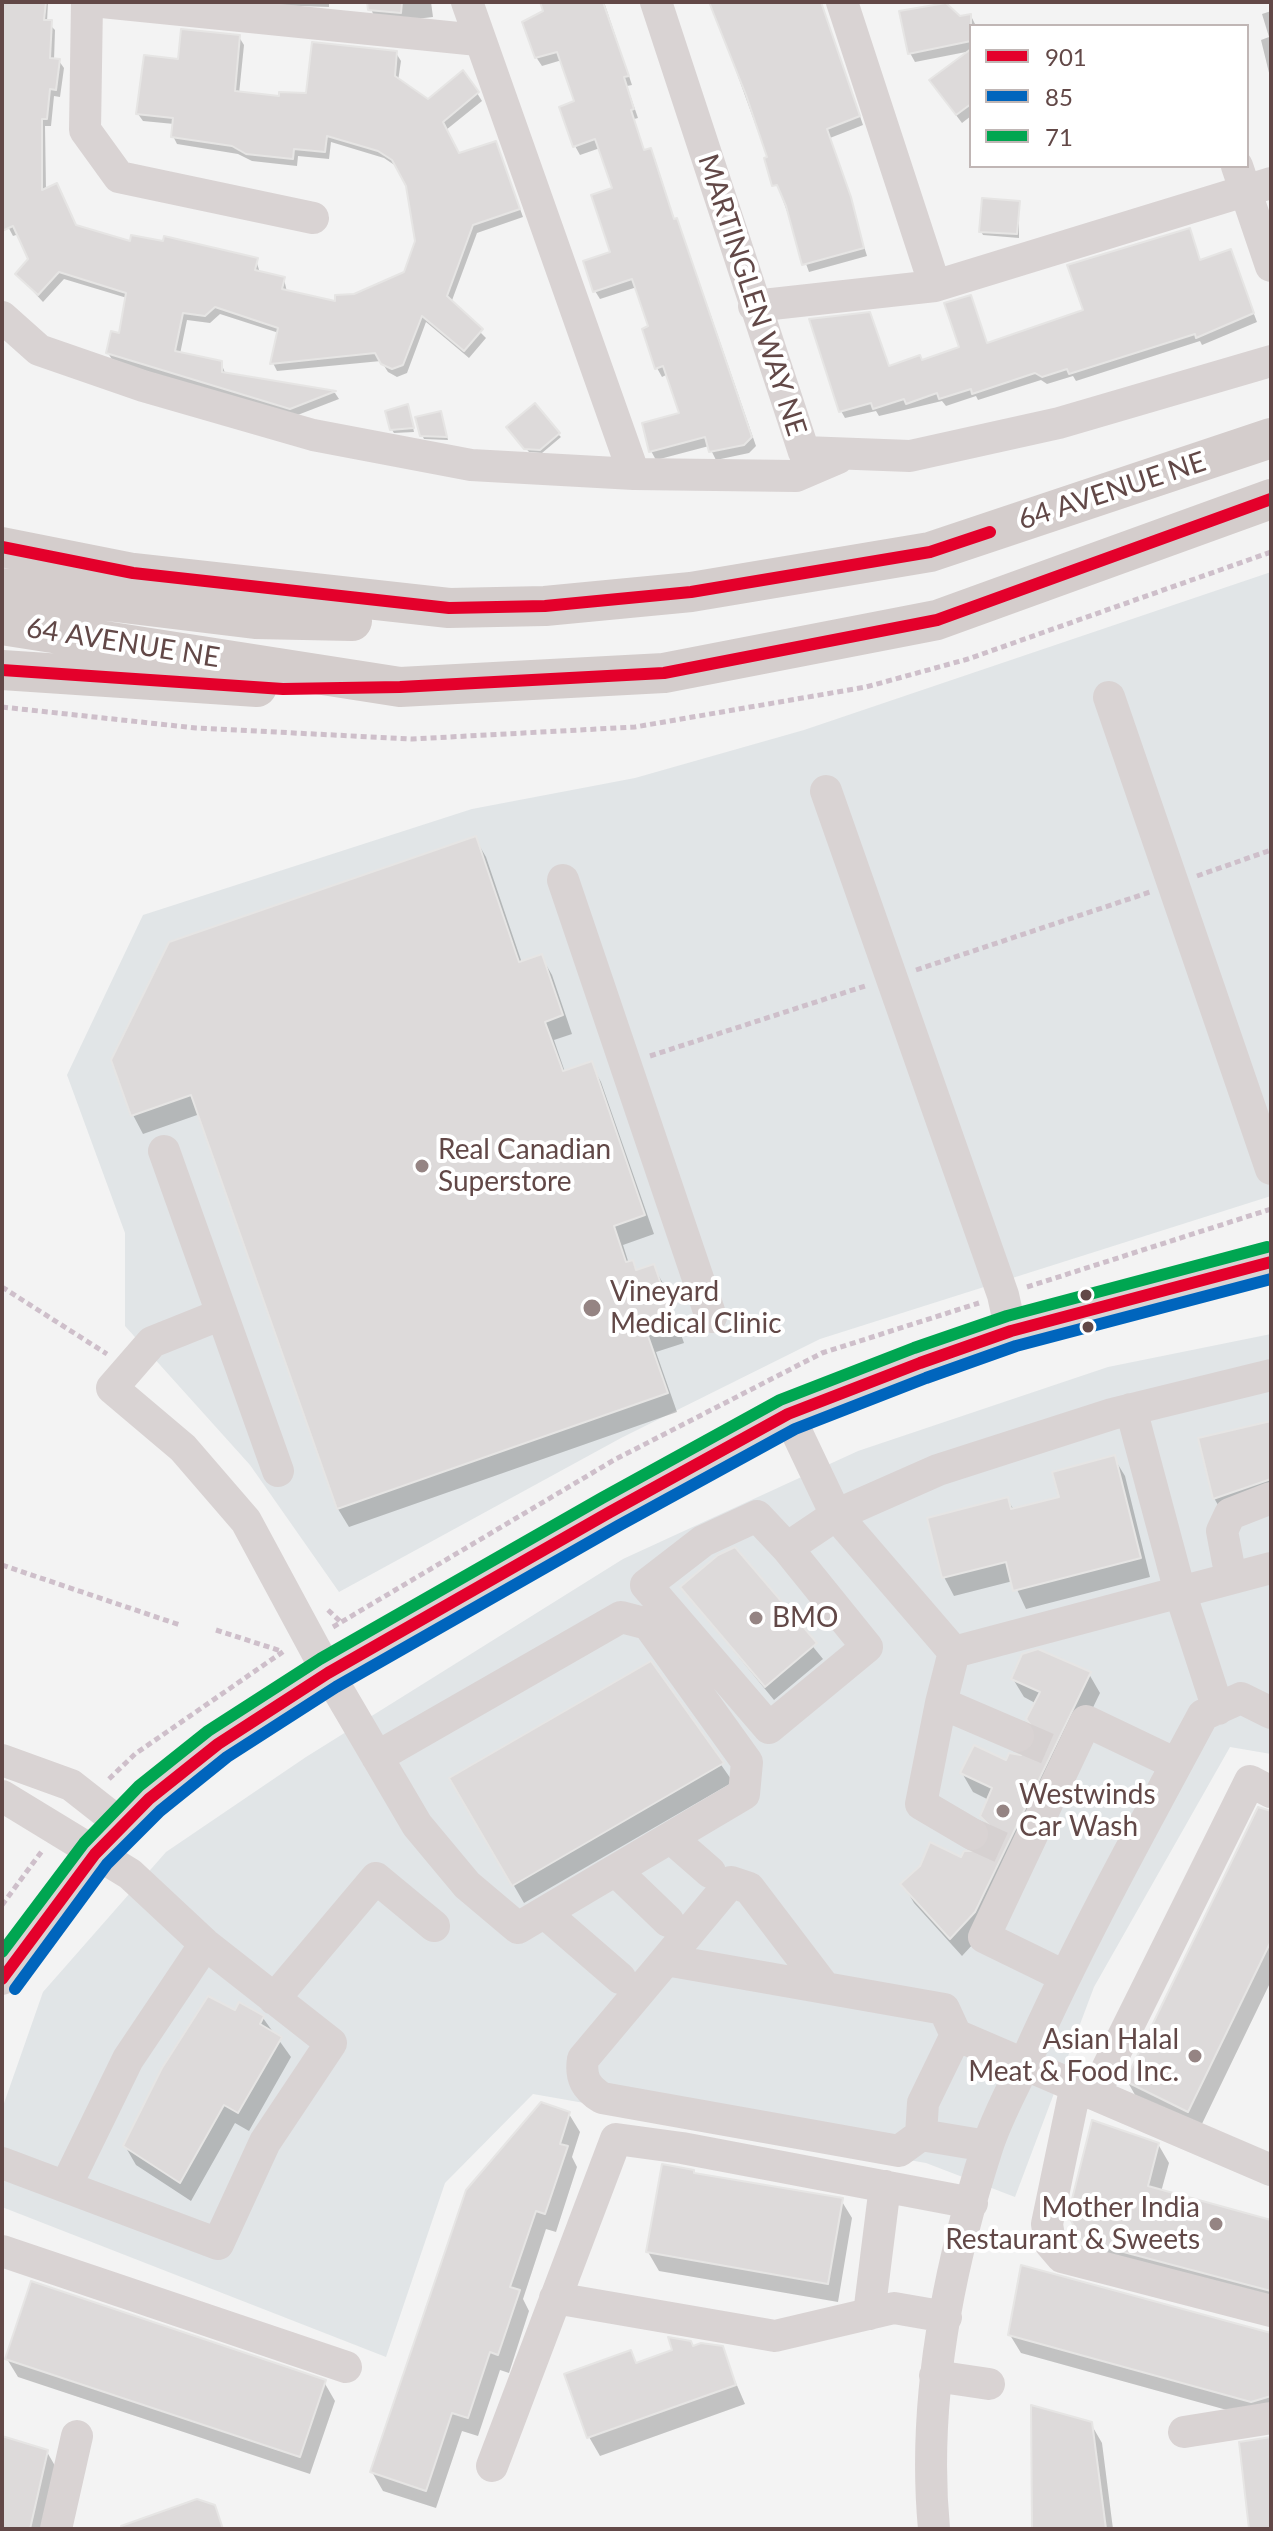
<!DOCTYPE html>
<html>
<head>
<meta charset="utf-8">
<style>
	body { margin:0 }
	#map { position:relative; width:1273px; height:2531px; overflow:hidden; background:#f3f3f3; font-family:Lato,sans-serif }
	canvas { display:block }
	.frame { position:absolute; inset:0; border:4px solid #624847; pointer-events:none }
	.legend { position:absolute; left:969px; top:24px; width:280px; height:144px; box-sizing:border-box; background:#fff; border:2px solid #c0b6b5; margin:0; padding:10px 14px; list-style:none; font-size:24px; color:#624847 }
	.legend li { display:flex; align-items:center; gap:16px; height:40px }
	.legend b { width:40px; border:2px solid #c0b6b5 }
</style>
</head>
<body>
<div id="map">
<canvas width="1273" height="2531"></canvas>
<div class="frame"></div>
<ul class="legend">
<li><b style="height:10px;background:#e4002b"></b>901</li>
<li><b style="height:10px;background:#0065bd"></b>85</li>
<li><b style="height:10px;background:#00a651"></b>71</li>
</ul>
</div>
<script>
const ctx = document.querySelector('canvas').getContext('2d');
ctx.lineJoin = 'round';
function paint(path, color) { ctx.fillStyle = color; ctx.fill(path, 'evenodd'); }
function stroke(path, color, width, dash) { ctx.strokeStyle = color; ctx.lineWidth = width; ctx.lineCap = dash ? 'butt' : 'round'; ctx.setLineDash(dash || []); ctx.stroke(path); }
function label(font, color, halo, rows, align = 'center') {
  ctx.font = font + ' Lato,sans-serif'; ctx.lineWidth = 8; ctx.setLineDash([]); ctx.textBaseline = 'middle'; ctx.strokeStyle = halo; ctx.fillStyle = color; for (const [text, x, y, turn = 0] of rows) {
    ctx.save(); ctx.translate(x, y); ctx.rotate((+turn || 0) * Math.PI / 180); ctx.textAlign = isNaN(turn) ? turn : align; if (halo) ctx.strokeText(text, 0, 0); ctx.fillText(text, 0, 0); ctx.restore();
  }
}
paint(new Path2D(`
	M1271,572v624l-451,143 -199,99 -282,154 -89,-127 -125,-139v-93l-58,-158 76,-160 329,-106 163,-31 169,-48z
	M1271,1334v420l-41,-7 -136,240 -79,210 -89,-34 -393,-69 -88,89 -59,174 -384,-150v-98l41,-117 123,-140 140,-95 317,-198 235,-108 250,-84z`), '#e1e5e7');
paint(new Path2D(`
	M2,2h46l-1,20 8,8 -1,30 5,1 5,7 -4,29 -6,-1 -3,30h-6l1,64 30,37 55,16 125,17 4,13 24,6 3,13 50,11 68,-29 12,-33 -9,-56 -9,-17 -15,-10 -53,-16 -2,17 -31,-3 -1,10 -45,-5 -14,-7 -61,-10 -4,-8 1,-12 -31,-3 -5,-7 42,-53 59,-24 5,8 -5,49 42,4 27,-2 88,-43 5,8 -3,20 30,21 49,-9 5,8 -36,29 13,25 40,-4 24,66 -46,16 -26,70 35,35 -17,20 -43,-36 -19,51 -10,4 -9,-5 -7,-11 -104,10 -4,-8 6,-30 -59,-19 -10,9 -23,-3 -7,34 41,9 5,12 109,18 4,6 -44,17 -182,-55 -5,-8 13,-17 6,-38 -63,-19 -21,23 -26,-28 14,-14 -12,-26 -6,2 -11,-21z
	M268,2h61v5l-59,-2z
	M369,2h62l2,15 -26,3 -33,-3z
	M542,2h62l28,83 -5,1 11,32 -4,1 11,33 5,-2 5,9 20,62 6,8 75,217 -7,7 -33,7 -7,-14 -53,14 -5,-9 31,-36 -14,-41 -6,3 -5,-9 -6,-40 -14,-41 -37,12 -5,-8 18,-38 1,-63 -14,-42 -20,7 -5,-9 2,-44 -15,-42 -20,6 -6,-9 10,-45z
	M711,2h110l42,123 -33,13 37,118 -58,16z
	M1271,11v70l-10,-41 8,-3 -7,-23z
	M971,16l5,10h-5v25l-56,11 -5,-9 35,-32z
	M971,51v65l-9,7 -25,-33z
	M1019,203v35l-36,-3 -2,-4z
	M1189,230l12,32 29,-11 27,71 -55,23 -2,-4 -124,40 -3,-5 -26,8 -6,-4 -63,20 -2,-4 -30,10 -4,-5 -63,15 -3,-5 -31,7 -4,-7 28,-97 20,53 33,-5 40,-14 8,-51 18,47 97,-33z
	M409,410l5,22 -20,1 -2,-3z
	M442,417l6,23 -24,-1 -2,-4z
	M511,431l47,3 3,3 -19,16 -13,-1z
	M475,838l11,19 36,106 19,-7 11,19 20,59 -18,6 11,32 26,-8 10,18 53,152 -31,11 6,19 8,7 16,-5 11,19 20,58 -28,9 21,60 -328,115 -11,-18 -138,-395 -57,20 -10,-19z
	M1271,1423v71l-49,18 -8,-14z
	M1114,1458l11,18 25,101 -124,32 -13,-28 -59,15 -10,-19 63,-78 7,11 47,-12z
	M734,1550l89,109 -49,41 -92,-112z
	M651,1664l82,118 -209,121 -72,-124z
	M1089,1674l11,19 -115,238 -23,25 -48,-53 -11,-19 80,-32 9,-17 -10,-19 7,-16 -16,-8 -11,-19 45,-10 31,-19v-8l-9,-17 8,-15 -13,-7 -11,-18z
	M1271,1812v169l-72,149 -61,-30 -11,-19z
	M236,2013l27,5 28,39 -42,74 -14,-8 -44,78 -55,-36 -11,-19z
	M569,2114l11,18 -8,25 5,10 -21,65 -10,-3 -23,70 6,12 -20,62 -9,-3 -22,66 -16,-5 -26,77 -53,-17 -11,-19z
	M1158,2144l11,19 -8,29 110,30v84l-176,-46 -25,-45z
	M663,2167l178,33 11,18 -14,84 -179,-31 -11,-19z
	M1010,2335h261v82l-8,3 -242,-67z
	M693,2348h28l24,56 -145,52 -11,-19 -23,-62 64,-23 7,13z
	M7,2359l317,23 11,19 -25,73 -292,-97z
	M1033,2407l58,17 11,19 11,86h-79z
	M2,2438l45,14 11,19 -14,58h-42z`), '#0003');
const building = new Path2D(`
	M2,2h44l-2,18h8l-2,38 10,1 -4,31 -6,-1 -3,30h-5v71l15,-7 19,42 54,16 1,-6 32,6 1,-5 94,22 -3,12 30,7 -3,12 53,12v-6l19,-1 50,-22 11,-31 -9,-55 -14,-26 -14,-9 -51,-15 -2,16 -31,-3 -1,10 -47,-5 -14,-8 -61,-9 2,-19 -37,-4 8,-59 34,4 3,-30 59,6 -5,56 44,5v-4l27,1 6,-51 85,9 -2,25 33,23 35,-29 16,22 -36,30 16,31 37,-12 24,68 -47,16 -26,71 36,33 -19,22 -42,-35 -19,49 -11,4 -11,-5 -6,-11 -105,11 8,-36 -63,-21 -10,9 -22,-3 -8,38 47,10v11l114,19 -46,18 -184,-56 5,-22 8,2 7,-40 -67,-21 -21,23 -23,-21 13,-15 -15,-33 -11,5z
	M367,2h35l-1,11 -33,-3z
	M540,2h63l26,74 -5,1 10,32 -3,1 13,40 7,-2 23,71 3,-1 75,219 -8,8 -35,7 -4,-15 -56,15 -7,-29 37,-10 -16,-47 -8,3 -13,-40 6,-3 -16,-47 -39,13 -10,-31 27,-9 -19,-57 21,-7 -17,-49 -22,8 -14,-40 15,-6 -17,-49 -22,6 -13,-36 21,-11z
	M709,2h112l39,114 -33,13 24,68 13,51 -62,17 -16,-59 -9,-21 -5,1 -8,-28 3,-1 -21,-62z
	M946,3l14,13 11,-2v27l-63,13 -9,-43z
	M971,49v55l-15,11 -27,-35z
	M982,198l38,3 -3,33 -38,-2z
	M1190,228l10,32 31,-11 23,64 -58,25 -1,-4 -126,40 -2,-5 -25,8 -7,-4 -63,21 -1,-5 -32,10 -2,-6 -31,11 -2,-5 -31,10 -2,-6 -32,9 -30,-93 61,-7 19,54 31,-11 2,5 37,-13 -15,-44 27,-8 16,48 96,-33 -16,-45z
	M535,403l25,30 -20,17 -16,-1 -18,-22z
	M408,404l6,24 -24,2 -5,-19z
	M441,411l6,26 -27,-1 -5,-19z
	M476,836l43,126 23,-8 21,61 -18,7 18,49 29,-10 53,154 -31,11 12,36 7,-2 3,10 18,-6 21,60 -28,9 21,60 -331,116 -146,-414 -60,21 -20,-56 58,-118z
	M1271,1421v58l-58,20 -15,-61z
	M1115,1455l26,103 -128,33 -7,-29 -64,16 -15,-60 81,-21 3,12 48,-12 -7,-25z
	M735,1547l82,96 -52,44 -85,-100 38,-32z
	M1038,1649l53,23 -116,240 -25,27 -50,-55 20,-18 10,-24 31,15 3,-6h17l7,-7 1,-19 -9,-9 12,-28 -32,-15 14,-28 32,15 3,-7 12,2 14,-11 2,-11 -11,-14 14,-27 -29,-13 11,-25z
	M651,1661l73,102 -212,123 -63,-108z
	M1258,1807l13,4v130l-83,171 -63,-31z
	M208,1996l27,14 4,-8 25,14 -4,8 22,13 -44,76 -14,-8 -44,78 -57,-37 39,-78z
	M541,2102l29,10 -10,32 8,2 -23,68 -9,-3 -26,76 10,3 -22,65 -8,-3 -22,66 -16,-5 -26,78 -56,-19 96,-282z
	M1092,2120l67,23 -11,43 123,34v71l-189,-50 -14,-26z
	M662,2164l32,6v3l149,25 -15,86 -182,-32z
	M1021,2265l250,68v63l-20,6 -243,-67z
	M31,2281l295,99 -26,77 -295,-98z
	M668,2337l23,4 2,5 8,-3 22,3 13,39 -149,53 -23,-64 67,-24 5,13 36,-13z
	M1031,2405l61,17 14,107h-74z
	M2,2436l46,14 -18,79h-28z
	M1271,2437v92h-22l-10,-87z
	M197,2499l18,6 8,24h-101l-1,-3z`);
paint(building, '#dddada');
stroke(building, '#e6e5e4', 2);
stroke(new Path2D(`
	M1018,1736l35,15
	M972,1834l33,15`), '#d6d1d1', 32, [32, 16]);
stroke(new Path2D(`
	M2,707l194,21 216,11 223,-12 231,-40 102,-28 303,-107
	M1197,876l74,-26
	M916,970l234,-78
	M650,1056l215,-70
	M2,1287l105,67
	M1027,1287l244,-78
	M2,1565l178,60
	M328,1610l14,13
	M333,1627l281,-167 208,-107 157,-50
	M216,1630l65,21
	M109,1779l26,-25 149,-103
	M2,1905l40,-54`), '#cebfca', 5, [6, 4]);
stroke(new Path2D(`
	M87,2l-2,128 34,47 194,41
	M102,2l376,38
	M467,2l167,472 162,2 42,-18
	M656,2l148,450 106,4 149,-33 212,-62
	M842,2l93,284 336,-103
	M1237,166l34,100
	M754,306l181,-20
	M2,317l37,33 104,36 170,49 158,30 163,9
	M1109,697l162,472
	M826,791l177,504 8,36
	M563,880l148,437
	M164,1151l114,320
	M222,1314l-70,28 -40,46 71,60 63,73 82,152 89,152 50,60 51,43 226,-134 3,-32 -99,-138 -27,-7 -244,140
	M1271,1375l-159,39 -174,56 -102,45 118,137 317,-84
	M1131,1409l49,183 38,117
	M787,1548l80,99 -98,81 -123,-143 57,-44 54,-25 30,32 49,-33 -48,-101
	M1231,1578l-9,-47 8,-17 41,-16
	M954,1652l-13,51 77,33
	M941,1703l-20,101 51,30
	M2,1760l69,25 51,40
	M2,1796l128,78 75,70 126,99 -66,99 -47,102 -216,-81
	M671,1838l39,34
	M616,1871l52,50
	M546,1914l74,64
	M666,1960l65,-78 18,6 76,100
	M1064,1976l-80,-39 102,-216 90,43
	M2,1979l93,-125 54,-55 69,-55 110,-71 282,-161 178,-98 132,-51 91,-32 260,-69
	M274,1999l102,-121 58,48
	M1076,2085l-29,139 3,19 12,14 209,54
	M1095,2093l155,-312 21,11
	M921,2135l-22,16 -297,-53c-16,-10 -22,-20 -19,-39l83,-99 278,49 12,26
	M987,2146l-66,-11 2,-32 33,-68 315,135
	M66,2186l62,-127 77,-115
	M2,2251l344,116
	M555,2298l220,38 119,-28 52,9
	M869,2314l16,-128
	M935,2376l54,8
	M1184,2432l87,-14
	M492,2466l124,-327 66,9 290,55
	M56,2529l21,-93
	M934,2529c-12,-127 14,-260 53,-381 10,-32 28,-63 42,-94 52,-116 114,-227 174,-339l38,-17 30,15`), '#d9d3d3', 32);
stroke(new Path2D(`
	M2,547l131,26 316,35 96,-2 146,-14 239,-40 341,-114
	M2,588l253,31 97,2
	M2,625l398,62 264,-14 273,-53 334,-121
	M2,670l255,17`), '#d4cdcc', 40);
stroke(new Path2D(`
	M2,547l131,26 316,35 96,-2 146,-14 239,-40 60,-20
	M2,670l281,19 117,-2 264,-14 273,-53 334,-121
	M2,1979l93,-125 54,-55 69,-55 110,-71 282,-161 178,-98 132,-51 91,-32 260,-69`), '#e4002b', 12);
stroke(new Path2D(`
	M15,1989l92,-125 53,-53 67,-54 109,-70 282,-161 177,-97 131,-51 90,-32 255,-67`), '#0065bd', 12);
stroke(new Path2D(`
	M2,1952l82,-109 55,-57 69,-55 112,-72 282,-161 178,-98 134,-52 93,-32 260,-69`), '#00a651', 12);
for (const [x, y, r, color] of [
	[422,1166,8,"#958483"],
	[1086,1295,7,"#624847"],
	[592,1308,10,"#958483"],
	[1088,1327,7,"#624847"],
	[756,1618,8,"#958483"],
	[1003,1811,8,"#958483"],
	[1195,2056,8,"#958483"],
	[1216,2224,8,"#958483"]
]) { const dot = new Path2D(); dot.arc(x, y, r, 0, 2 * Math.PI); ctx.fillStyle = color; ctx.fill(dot); stroke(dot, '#fff', 3); }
label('28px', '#624847', '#fff', [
	["MARTINGLEN WAY NE",752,295,72],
	["64 AVENUE NE",1112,491,-18],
	["64 AVENUE NE",123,643,9]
]);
label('28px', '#624847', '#fff', [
	["Real Canadian",438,1150],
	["Superstore",438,1182],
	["Vineyard",610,1292],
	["Medical Clinic",610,1324],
	["BMO",772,1618],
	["Westwinds",1019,1795],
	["Car Wash",1019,1827],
	["Asian Halal",1179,2040,"right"],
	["Meat & Food Inc.",1179,2072,"right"],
	["Mother India",1200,2208,"right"],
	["Restaurant & Sweets",1200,2240,"right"]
], 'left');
</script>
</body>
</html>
